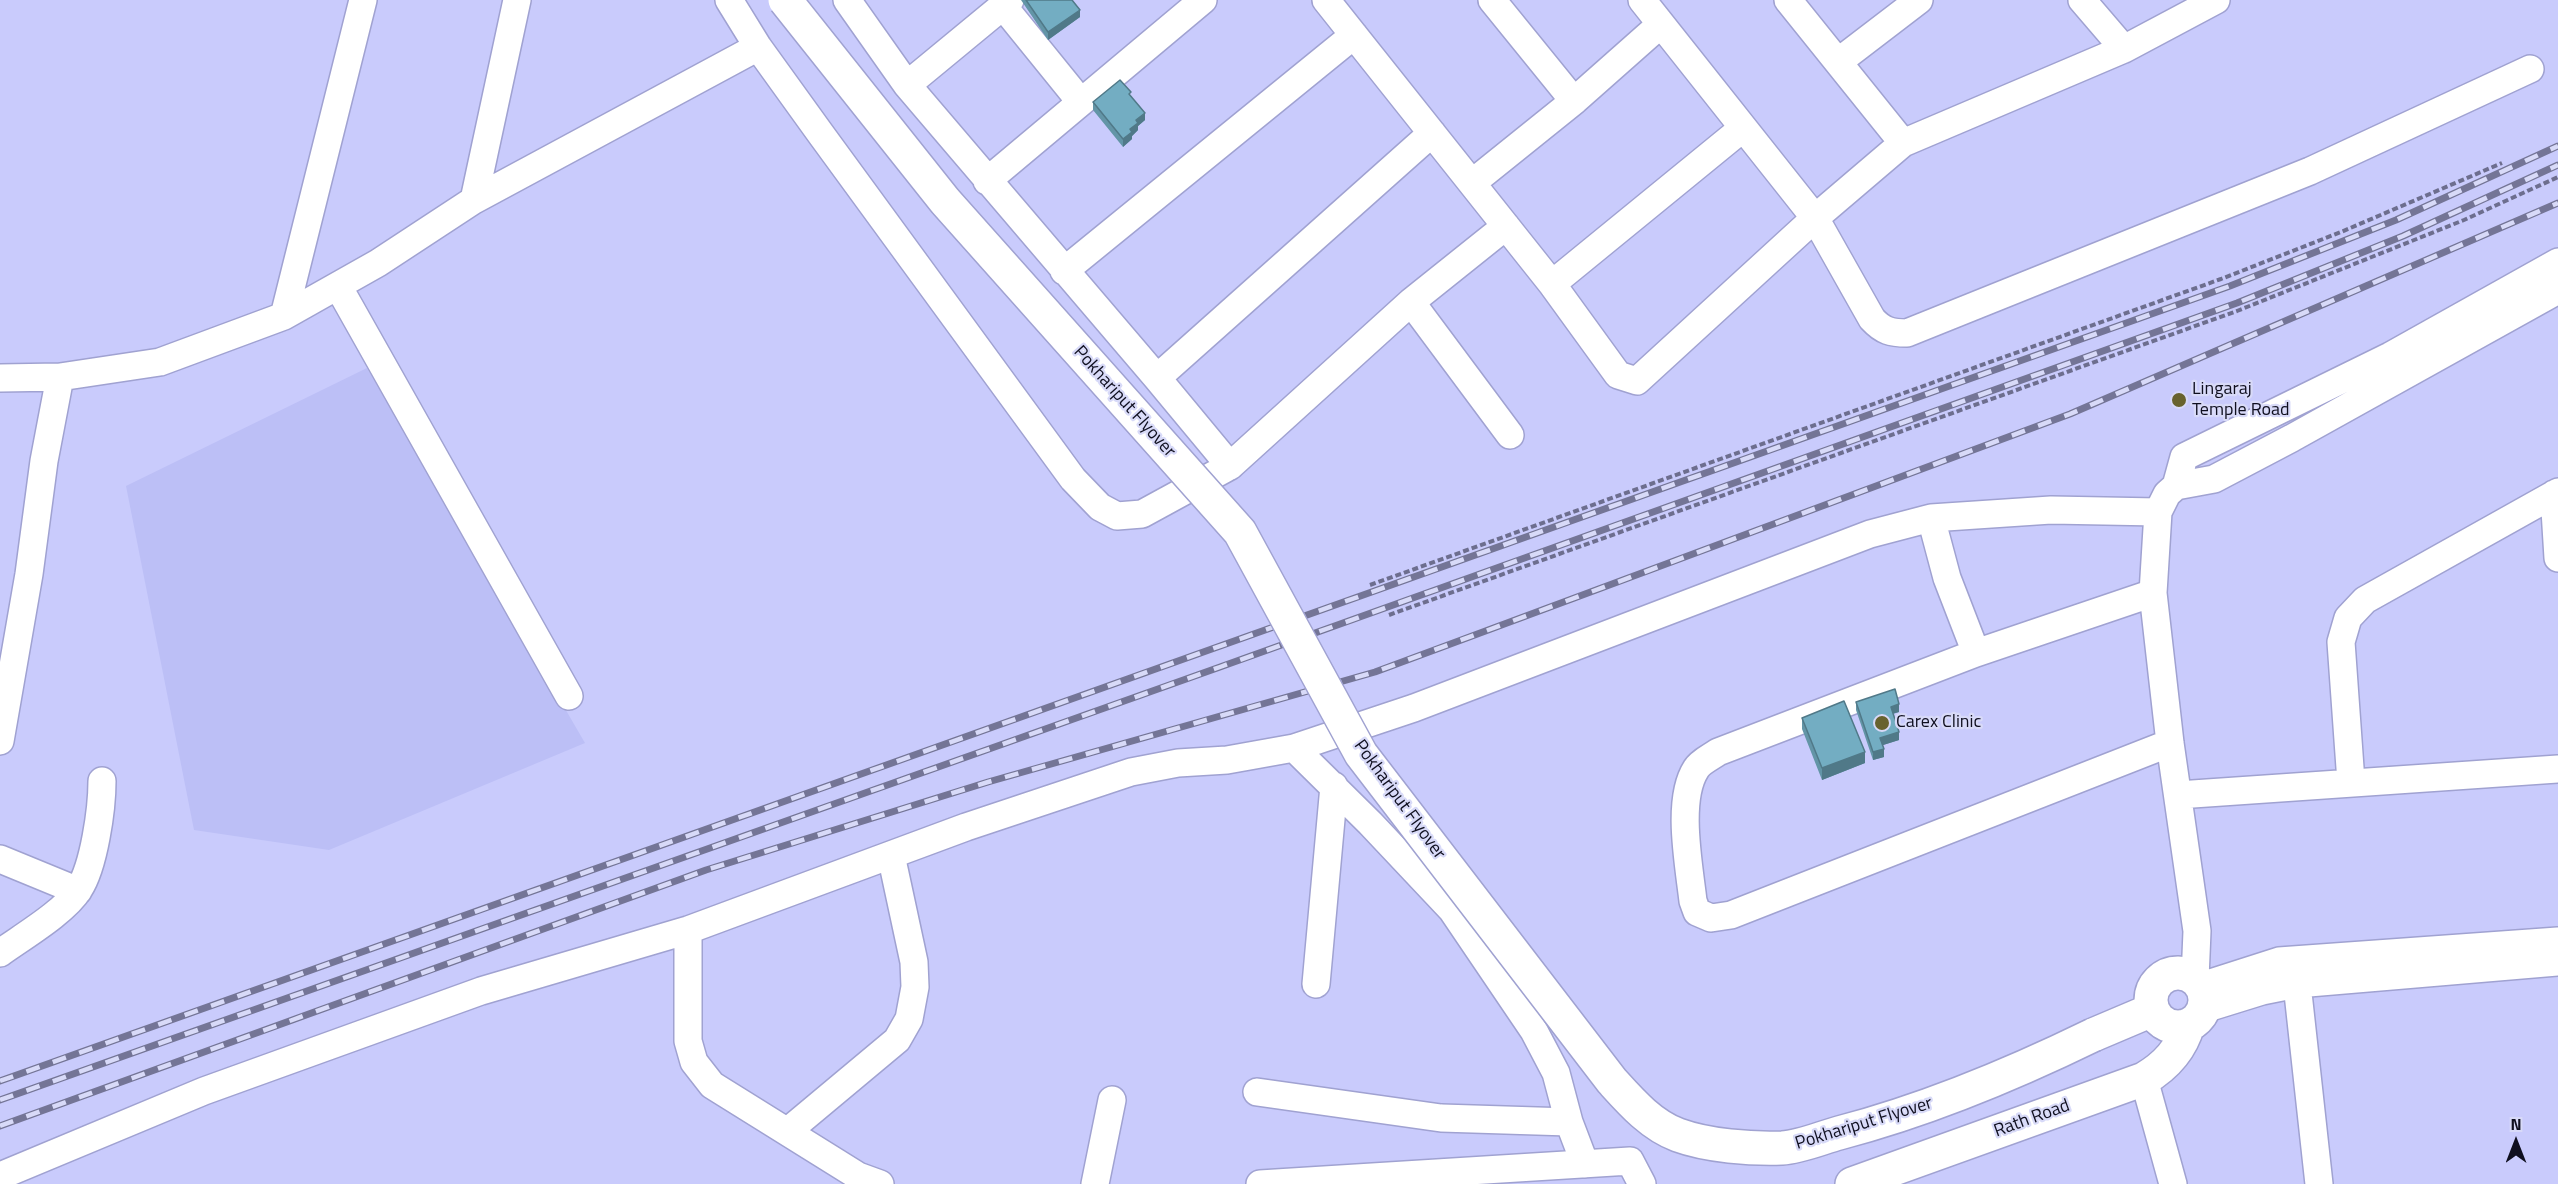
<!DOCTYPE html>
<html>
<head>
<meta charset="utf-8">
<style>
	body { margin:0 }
	#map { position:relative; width:2558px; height:1184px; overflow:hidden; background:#c9cbfc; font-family:"Titillium Web",sans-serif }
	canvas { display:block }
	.north { position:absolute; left:2486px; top:1112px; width:60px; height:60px; -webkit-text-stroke:4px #d8daf8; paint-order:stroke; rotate:0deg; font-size:16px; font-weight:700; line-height:24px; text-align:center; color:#0f0f1f }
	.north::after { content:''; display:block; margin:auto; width:21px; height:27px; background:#0f0f1f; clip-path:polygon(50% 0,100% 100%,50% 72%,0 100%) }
</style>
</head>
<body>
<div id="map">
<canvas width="2558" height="1184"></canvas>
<div class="north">N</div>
</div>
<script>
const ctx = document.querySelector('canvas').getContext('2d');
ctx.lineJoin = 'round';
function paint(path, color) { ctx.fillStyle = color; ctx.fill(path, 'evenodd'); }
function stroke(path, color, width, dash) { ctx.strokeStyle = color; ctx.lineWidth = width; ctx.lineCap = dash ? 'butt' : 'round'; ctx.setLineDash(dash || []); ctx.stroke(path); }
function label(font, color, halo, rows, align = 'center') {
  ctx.font = font + ' "Titillium Web",sans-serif'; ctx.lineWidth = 4.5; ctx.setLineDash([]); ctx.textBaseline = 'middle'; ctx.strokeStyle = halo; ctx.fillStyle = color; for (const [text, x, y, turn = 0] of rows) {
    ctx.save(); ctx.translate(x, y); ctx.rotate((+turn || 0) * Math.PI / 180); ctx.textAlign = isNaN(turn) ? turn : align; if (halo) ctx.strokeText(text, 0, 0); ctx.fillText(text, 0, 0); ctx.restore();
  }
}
paint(new Path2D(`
	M367,368l218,375 -256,107 -135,-20 -68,-344z`), '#bcbff6');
const minor = new Path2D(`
	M729,0l29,47 62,86 253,346 27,28 17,9 25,-2 88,-48 181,-164 95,-76
	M847,0l60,85 250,293 73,88
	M1326,0l226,284 66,91 19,6 178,-163 88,-75 221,-94 92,-49
	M1492,0l82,101
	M1642,0l173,218 57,101c11,12 19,14 35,14l403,-162 220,-102
	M1788,0l115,143
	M2082,0l42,49
	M1003,6l77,95
	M1838,62l81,-62
	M907,85l103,-85
	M987,181l216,-181
	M1472,183l102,-82 87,-77
	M474,200l43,-200
	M1064,271l290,-236
	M1552,284l191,-156
	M338,286l231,410
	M1411,302l99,133
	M284,316l79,-316
	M0,378l60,-1 100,-15 124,-46 94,-53 96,-63 284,-153
	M1157,378l275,-245
	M2176,486l38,-7 78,-41 266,-148
	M2554,494l4,64
	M1931,518l16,60 29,75
	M2153,593l-177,60 -258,99c-7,5 -18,10 -22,17 -20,31 -7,96 -3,132l4,11 14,6 20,-3 439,-172
	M0,741l29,-167 15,-113 16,-84
	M1294,748l76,75 82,87 82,121 22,42 13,49 16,42
	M2351,782l-10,-140 7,-24 17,-18 193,-108
	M2178,795l380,-26
	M0,859l78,32
	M688,930v111l6,21 18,23 146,91 22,8
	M0,953c22,-16 65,-41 79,-64 15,-23 23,-80 23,-108
	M2195,979l2,-48 -27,-188 -17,-150 5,-81 9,-18 9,-8 8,-29 206,-101 168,-94
	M1316,984l18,-198
	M2297,984l22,200
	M2201,986l78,-25 279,-20
	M2204,1009l58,-18 35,-7 261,-22
	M2144,1079l29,105
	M1257,1092l184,26 128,4
	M788,1131l109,-91 12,-21 6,-32 -1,-25 -23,-107
	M0,1176l204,-85 277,-100 207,-61 278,-103 165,-55 47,-9 49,-3 67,-12 120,-40 456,-174 61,-16 120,-8 107,2
	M1095,1184l17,-84
	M1260,1184l370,-23 12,23`);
const major = new Path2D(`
	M2151 1000a27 27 0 1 1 54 0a27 27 0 1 1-54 0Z
	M2093,1035l59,-25
	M1852,1184l292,-105c22,-13 37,-29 44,-54`);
stroke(minor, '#a0a2d1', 30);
stroke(major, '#a0a2d1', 36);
stroke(new Path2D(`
	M1370,585l851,-306 120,-47 161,-69
	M1389,615l848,-304 227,-91 94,-43`), '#6d6e8e', 4, [6, 3]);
stroke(minor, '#fff', 27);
stroke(major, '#fff', 33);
const rail = new Path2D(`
	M0,1081l2230,-795 166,-66 162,-74
	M0,1100l1220,-433 1017,-364 166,-67 155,-71
	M0,1126l706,-256 282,-88 387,-110 695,-258 488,-211`);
stroke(rail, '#747596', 7);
stroke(rail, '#d8daf8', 4.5, [14]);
const majorBridge = new Path2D(`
	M785,0l160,201 295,331 121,222 251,327c19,21 39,44 66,54 30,11 73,14 104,13 18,-1 39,-10 57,-15 88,-23 172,-58 254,-98`);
stroke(majorBridge, '#a0a2d1', 36, []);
stroke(majorBridge, '#fff', 33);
paint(new Path2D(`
	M1021,0h51l8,17 -32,23z
	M1131,96l14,24 -7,6v4l-6,6v3l-9,8 -30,-37v-8z
	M1856,702l43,10 -6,2 6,26 -16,5 1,12 -11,3 -17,-50z
	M1802,718l63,45 -43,17 -20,-51z`), '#6395a7');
paint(new Path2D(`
	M1080,10v7l-32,23v-8z
	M1145,113v7l-7,6v4l-6,6v3l-9,8v-8l13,-19z
	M1899,704v8l-8,2v-7z
	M1899,732v8l-19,6v-8z
	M1884,749v8l-11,3v-8z
	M1865,752v11l-43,17v-12z`), '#507988');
const building = new Path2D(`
	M1026,0h46l8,10 -32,22z
	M1120,80l11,12 -2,2 16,19 -9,7 2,3 -8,6 2,3 -9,7 -30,-37z
	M1895,689l4,15 -8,3 8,25 -19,6 4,11 -11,3 -17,-50z
	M1844,701l21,51 -43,16 -20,-50z`);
paint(building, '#73adc2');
stroke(building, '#507988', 1.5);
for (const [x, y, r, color] of [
	[2179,400,8,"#68622e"],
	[1882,723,8,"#68622e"]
]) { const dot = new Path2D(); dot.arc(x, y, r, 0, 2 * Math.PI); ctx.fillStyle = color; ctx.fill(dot); stroke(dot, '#d8daf8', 2); }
label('18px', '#0f0f1f', '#d8daf8', [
	["Lingaraj",2192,390],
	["Temple Road",2192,411],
	["Carex Clinic",1896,723]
], 'left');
label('18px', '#0f0f1f', '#d8daf8', [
	["Pokhariput Flyover",1124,402,48],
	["Pokhariput Flyover",1399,800,54],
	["Rath Road",2032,1119,-20],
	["Pokhariput Flyover",1864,1124,-17]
]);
</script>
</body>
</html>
